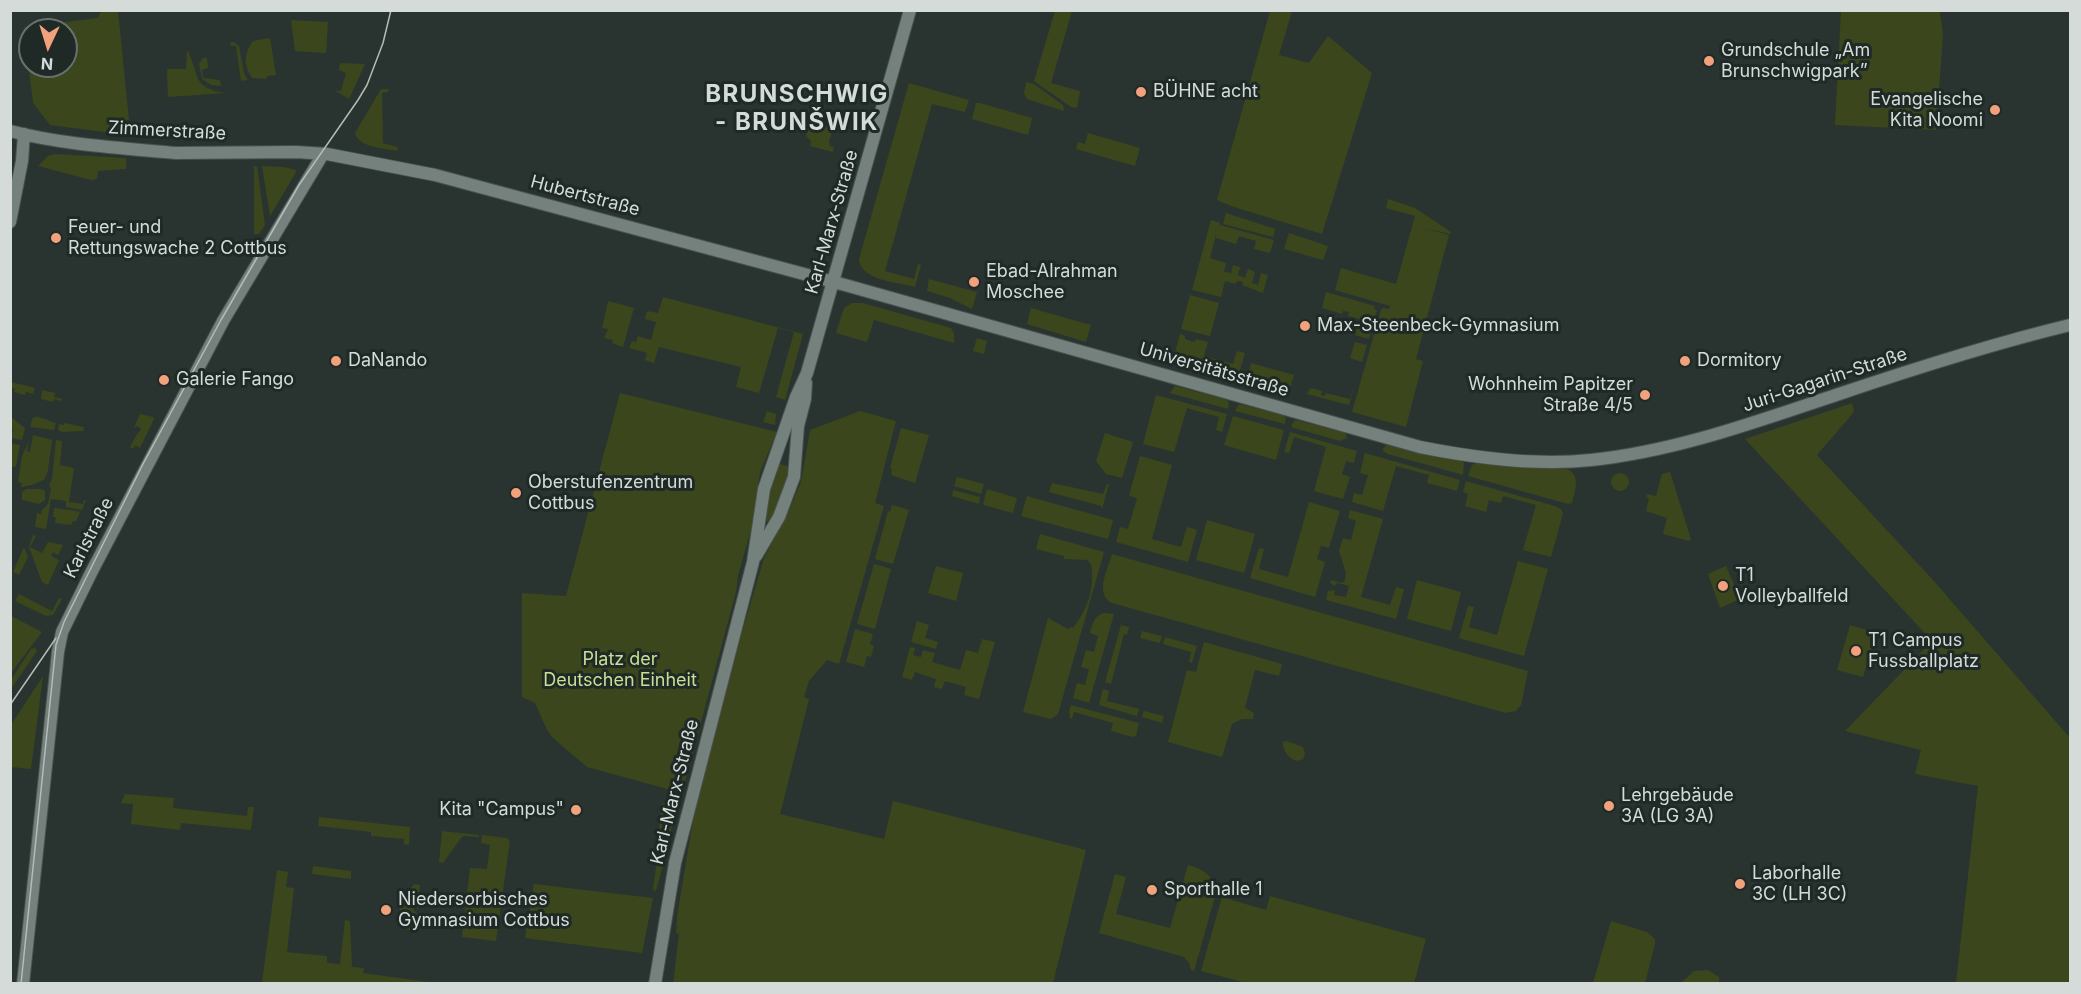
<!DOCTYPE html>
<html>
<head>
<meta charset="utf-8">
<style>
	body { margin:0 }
	#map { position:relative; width:2081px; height:994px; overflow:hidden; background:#293430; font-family:Inter,sans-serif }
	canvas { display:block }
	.frame { position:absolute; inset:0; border:12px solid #d4dbd9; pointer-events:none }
	.north { position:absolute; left:18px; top:18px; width:60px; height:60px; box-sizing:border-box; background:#1f2a26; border:2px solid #67716e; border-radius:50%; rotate:184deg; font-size:16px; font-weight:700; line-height:24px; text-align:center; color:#d4dbd9 }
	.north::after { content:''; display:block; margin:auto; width:21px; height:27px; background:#f1a17c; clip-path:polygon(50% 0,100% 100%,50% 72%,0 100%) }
</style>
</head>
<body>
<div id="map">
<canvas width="2081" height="994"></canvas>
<div class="frame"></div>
<div class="north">N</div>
</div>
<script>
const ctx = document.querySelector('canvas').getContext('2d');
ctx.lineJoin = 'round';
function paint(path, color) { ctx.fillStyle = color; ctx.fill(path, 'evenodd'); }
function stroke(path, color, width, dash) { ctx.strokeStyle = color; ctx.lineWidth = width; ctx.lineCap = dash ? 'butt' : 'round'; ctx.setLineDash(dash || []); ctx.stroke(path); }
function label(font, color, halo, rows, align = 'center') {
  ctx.font = font + ' Inter,sans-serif'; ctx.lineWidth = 6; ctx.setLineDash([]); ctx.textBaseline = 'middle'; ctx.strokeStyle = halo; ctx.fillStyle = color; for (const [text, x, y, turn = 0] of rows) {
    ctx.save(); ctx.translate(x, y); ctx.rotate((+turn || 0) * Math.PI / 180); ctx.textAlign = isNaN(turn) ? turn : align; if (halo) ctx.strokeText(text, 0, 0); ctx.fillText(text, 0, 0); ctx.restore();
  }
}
paint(new Path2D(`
	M101,11h17l11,109 -11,2 1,12 -69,-9 -17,-22 -9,-76 74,-9zM30,30h36v36h-36z
	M1055,11h17l-21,72 29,8 -3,17 -6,-1 -37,-26z
	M1270,11h22l-13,44 30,8 19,-27 44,37 -50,161 -88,-27 -17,-7z
	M1916,11l24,1 3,22 -7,96 -101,-5 6,-114z
	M291,20l37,2 -2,31 -31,-2z
	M270,38l6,37 -8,1 -2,3 -14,-1c-9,-13 -8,-25 1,-37z
	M234,42l5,4 5,27 4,7 -7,1 -5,-35h-5l-1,-3z
	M187,50c14,25 3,38 39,43l-58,4 -1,-28h19z
	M203,58h4l1,10 -6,2 1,8 17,2 1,6 -10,-1 -9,-6 -3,-15z
	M340,63l25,1 -16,35 -15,-9 7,1 5,-18 -7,-3z
	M1026,82l8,2 29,21 1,6 -37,-12 -3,-5z
	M909,83l60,17 -4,12 -33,-8 -47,167 29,8 4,-15 3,1 -6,22c-17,-5 -54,-6 -56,-28z
	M381,89h8l-1,3 -6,1 1,50 14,4 1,4c-14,-3 -39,-3 -43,-18z
	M976,103h4l52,15 -4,17 -56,-16z
	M811,119l23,7 -5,15 1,5 4,1 -1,5 -23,-6 1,-5 -5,-5z
	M1088,133l52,15 -5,18 -59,-17 2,-7 7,2z
	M55,154l71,4v11l-28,2 -1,8 -6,1 -53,-14 10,-10z
	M254,166h3l8,59 -6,9h-5z
	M262,166l22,1 12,3v2l-26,44z
	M1388,199l27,9 36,24 -1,2 -27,-6 26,7 -33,124 7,2 -17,66 -54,-15 29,-102 2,-2 6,1 1,-3 -55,-16 6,-22 55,16 19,-68 -29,-8z
	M1226,213l49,16 -2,8 -50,-13z
	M1211,220l9,3v2l54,15 -4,13 -16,-4 2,-8 -17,-5 -3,8 -20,-6v-3l-6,23 16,5 -2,9 7,1 2,-8 7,2 -2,8 7,3 3,-9 7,3 -3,11 6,2 3,-12 7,2 -5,18 -21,-8 1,-3 -6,-1 -1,3 -11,-3 -4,16 -29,-7z
	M1289,233l39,13 -5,14 -39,-11z
	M929,279l48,13 -5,17 -22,-11 -23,-7z
	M1326,292l49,14 -1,3 3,1 -8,29 -14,-4 5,-16 -12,-3 1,-4 -6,-1 -1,3 -20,-6z
	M1190,295l29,8 -9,33 -29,-7z
	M663,297l140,37 -18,66 -9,-3 18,-65 -16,-4 -19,65 -23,-6 5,-20 -82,-20 -5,16 -9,-3 2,-7 -18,-5 3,-7 4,1 2,-6 13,4 5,-18 -11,-3 2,-8 11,2z
	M608,301l26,7 -11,39 -11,-4 1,-3 -9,-2 4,-9 -6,-1z
	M852,303h11l88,25 3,6v9l-80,-23 -7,22 -31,-9 8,-25z
	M1031,308l60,17 -5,17 -59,-18z
	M1180,334l5,2v3l9,3 2,-3 12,3 -4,14 29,8 4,-13 8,2 -9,31 -61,-19 -2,-5z
	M977,338l10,3 -3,13 -11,-3z
	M1355,342l12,3 -5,17 -12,-4z
	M1251,363l43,12 -7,23 -42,-12z
	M11,382l24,6 -2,6 -7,-2 -1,3 -11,-3 1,-3 -4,-1z
	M1355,384l-6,21 -42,-11 3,-6 12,3 -1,4 4,1 1,-3 24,6z
	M1175,386l52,14 2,4 -1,5 -58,-16z
	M42,390l13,3 -1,4 8,2 -1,2 -7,-2 -1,3 -12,-3z
	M620,393l157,39 -17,40 -8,54 -14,50 -2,16 -54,201 -95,-26 -34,-29 -6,-8 -12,-27 -13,-6v-104l44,3z
	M1156,395l71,19 -5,18 -6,-2 3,-13 -32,-9 -13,44 -31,-8z
	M1852,403l2,9 -37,43 116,125 137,158v245h-114l22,-197 -63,-12 6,-24 -76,-19 87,-90 -187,-202z
	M1239,404l44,11 3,3 -1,6 -50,-13z
	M767,411l9,3 -1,11 -12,-3z
	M860,411l36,10 -21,82 9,3 -45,158 -12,-4 -18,21 -5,16 5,2 -29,115 104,25 9,-38 193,49 -33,133 -380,1 6,-50 -3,-1 1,-16 17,-103 47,-178 23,-78 26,-50 11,-26 9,-52z
	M140,414l13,3 1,2 -14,29 -5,-3 -2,4 -3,-2 7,-13 4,-4 -3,-4 -4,2z
	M10,416l15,12 -3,12 -11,-2 2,-10 -2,-1z
	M36,416l20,7 -2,7 -24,-3 3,-10 3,1z
	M1233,416l51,14 -8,30 -52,-15z
	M1295,420l50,12 2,6 -7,3 -46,-13 -3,-2z
	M64,423l20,4 -1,4 -21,1 -4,-2 1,-6 5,1z
	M901,428l28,7 -14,48 -24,-8 1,-6 -2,-1z
	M1290,432l67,19 -3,12 -8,-2 -4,13 8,3 -7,22 -29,-8 12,-44 -32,-10 -5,16 -5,-1z
	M1105,433l28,9 -11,36 -16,-4 -10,-13z
	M33,435l19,5 -4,31 -4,9 -12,5 -11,2 1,-4 -4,-1 4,-26 7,-15 -2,10 3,1z
	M56,440l6,1 -2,24 14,3 -5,34 14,2 1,-4h2l-4,10 -16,-3v-6l-15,-2 -5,30 -11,-2 2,-14 4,1 1,-4 6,-6 3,-14 -2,-5 3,-6z
	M11,443l9,2 -4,22 -5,-1z
	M1386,445l76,16 2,2 -1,12 -75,-21 -6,-4z
	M1365,453l95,27 -3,11 -30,-8 2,-8 -33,-9 -13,45 -31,-9 2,-9 8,2 6,-20 -8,-2z
	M1140,456l32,9 -20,74 29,8 6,-20 10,3 -9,32 -72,-20 4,-15 8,2 9,-31 -8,-2z
	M776,463l15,4 -19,53 -5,2 -2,-10z
	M1476,463l92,6c13,8 7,21 4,34l-4,1 -100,-28 4,-11z
	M1670,472l21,67 -2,2 -26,-7 4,-16 -21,-7 3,-13 -3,-1 1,-3 9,2 6,-22z
	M1611 482a9 9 0 1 1 18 0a9 9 0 1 1-18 0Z
	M957,477l27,7 -3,10 -27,-8z
	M1466,481l89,25 6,3 2,4 -12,44 -28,-7 13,-45 -33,-9 -2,7 -12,-3 -3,12 -21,-6 3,-12 -5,-2z
	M1052,483l51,11 4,-10h2l-7,25 -1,-3 -52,-14z
	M26,489h15l4,2v9l-6,4 -17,-4v-8z
	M987,489l30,9 -4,15 -30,-8z
	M953,490l27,7 -1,7 -27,-8z
	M1027,496l86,24 -5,19 -87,-23z
	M1309,502l31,9 -11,37 -8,-2 -4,13 8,3 -10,35 -65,-19 9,-30 5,1 -5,20 29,8z
	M892,505l17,5 -16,54 -18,-5 13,-48 2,1z
	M54,508l23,3 3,2 -4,8h-3l-2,4 -16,-2 1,-6h-3z
	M1350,510l33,9 -22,78 29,8 6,-18 8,2 -8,30 -70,-19 2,-9 7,-1 -1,5 12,2 3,-11 -12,-3 -2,3 -5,-3 1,-3 10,3 4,-2 1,-8 -7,-22 4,-13 8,2 5,-19 -8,-3z
	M1207,520l48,14 -11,39 -48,-13z
	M1040,534l64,18 -46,162 -7,5 -28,-7 25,-94 20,11 3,-2 2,1c15,-19 22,-40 18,-64l-4,-4 -23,-1v-3l-28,-7z
	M33,535l3,1 -6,11 12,6 6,-11 15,3 -5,10 -5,-3 -2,4 8,4 -11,25 -6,-3 -13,-35z
	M24,547l4,10 -9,18 -6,-3z
	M1112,554l416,117 -7,34 -5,6 -10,2 -394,-110c-18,-9 -4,-34 0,-49z
	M1518,561l30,8 -24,87 -65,-18 9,-32 6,1 -5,20 28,8z
	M874,564l17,5 -16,60 -18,-5z
	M936,566l27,7 -7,28 -28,-8z
	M1726,566l14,33 -20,9 -12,-34z
	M1417,580l44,12 -10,39 -44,-12z
	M19,594l33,17 7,-13 3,1 -9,16 -7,1 -31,-15z
	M1105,613l9,1 -25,89 -16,-5 4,-15 8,2 4,-16 -8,-2 5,-17 8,2 4,-16 -8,-3c3,-10 4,-18 15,-20z
	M11,616l31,16 -31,41z
	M917,621l12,4 -4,13 13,4 -2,7 -25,-7z
	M1121,625l8,2 -2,8 -3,-1 -13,50 -6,-2z
	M1850,625l26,8 -13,44 -26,-7z
	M855,629l18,5 -3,10 4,2 -3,11 -4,-1 -3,11 -18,-5z
	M1142,631l20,5 -2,7 -20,-5z
	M1165,637l32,9 -5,17 -3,-1 2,-10 -28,-8z
	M982,639l13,3 -16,57 -15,-4 2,-8 -21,-6 -3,8 -8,-2 2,-8 -21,-7 -3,8 -10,-3 8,-30 5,1 -2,7 8,2 2,-7 12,3 -3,9 28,8 6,-20 12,3z
	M1204,642l78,22 -3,12 -24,-6 -10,38 9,5 -1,6h-11l-10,5 -10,33 -54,-15 19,-72 9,2z
	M35,648l2,3 -26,38v-9l20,-31z
	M43,676l-12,93 -20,-2v-42z
	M1103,689l6,2 -2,10 32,8 -2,7 -38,-11z
	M1071,705l68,18 -3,13 -3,1 -22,-6 2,-8 -39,-11 -2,7 -2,-1 -1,-7z
	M1144,711l20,5 -2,7 -20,-6z
	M1287,741l16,6 2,7 -2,5 -6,2c-8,-2 -15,-11 -14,-19z
	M125,794l49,4 -1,10 74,8 1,-9h6l-3,23 -70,-7 -1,7 -49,-6 2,-20 -12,-1z
	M675,794l4,1 -12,52 -8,-18 3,-26 9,1 1,-8z
	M319,817l91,10 -1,18 -5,-1v-5l-33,-3v-4l-53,-6z
	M442,831l37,4v2l-15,-1 -3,2 -18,25 -4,-1z
	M482,835l25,3 3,3 -14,100 -34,-4 8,-69 17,1 3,-24 -9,-2z
	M655,852l11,1 -10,38 -3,-1 4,-31z
	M1188,865c15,4 23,9 29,24l-23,82 -3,-1 -2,-7 -5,-6 -85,-24 16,-59 11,3 -10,37 54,14z
	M313,866l38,5v8l-39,-5z
	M277,870l11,2 -2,15 8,1 -7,64 40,4v7l13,1 5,-44 5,1 2,46 12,1 -1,5 73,10 -174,-1z
	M414,884l6,1 -2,24 -11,-15z
	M534,884l119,14 -11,55 -117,-15z
	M1270,896l156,43 -12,44h-168l-45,-12 21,-74 44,13z
	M404,897l13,17 -2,17 -11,-2 -6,-27z
	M1611,921l36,11 8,7v5l-10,39h-52z
	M1708,970l11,7v6h-38l13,-12z`), '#3b461c');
const minor = new Path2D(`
	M10,131c54,14 111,17 166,22l120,-1 31,2 108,21 410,110 575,162c55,11 115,19 171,13 85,-9 164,-38 245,-65 77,-26 155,-51 234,-70
	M10,222l12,-61 2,-27
	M756,556l23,-39 15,-40 4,-51 7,-27 1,-16
	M23,984l35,-332 4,-20 30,-61 131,-250 100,-167
	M655,984l20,-121 78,-301 11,-73 32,-92 11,-24 103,-363`);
stroke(minor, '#48514e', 14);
stroke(minor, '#75817d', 12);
stroke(new Path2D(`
	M10,705l46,-67
	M21,984l35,-339 8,-23 79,-158 78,-144 78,-135 59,-85 9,-15 16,-42 8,-33`), '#b4bbb9', 1.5);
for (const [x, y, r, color] of [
	[1709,61,6,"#f1a17c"],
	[1141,92,6,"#f1a17c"],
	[1995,110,6,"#f1a17c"],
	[56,238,6,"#f1a17c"],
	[974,282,6,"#f1a17c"],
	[1305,326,6,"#f1a17c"],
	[336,361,6,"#f1a17c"],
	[1685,361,6,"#f1a17c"],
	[164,380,6,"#f1a17c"],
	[1645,395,6,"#f1a17c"],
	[516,493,6,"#f1a17c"],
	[1723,586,6,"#f1a17c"],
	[1856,651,6,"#f1a17c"],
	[1609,806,6,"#f1a17c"],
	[576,810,6,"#f1a17c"],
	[1740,884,6,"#f1a17c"],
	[1152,890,6,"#f1a17c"],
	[386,910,6,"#f1a17c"]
]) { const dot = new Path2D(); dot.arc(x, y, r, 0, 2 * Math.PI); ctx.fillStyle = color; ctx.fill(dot); stroke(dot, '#1f2a26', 2); }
label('18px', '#d4dbd9', '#1f2a26', [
	["Grundschule „Am",1721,51],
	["Brunschwigpark”",1721,72],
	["BÜHNE acht",1153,92],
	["Evangelische",1983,100,"right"],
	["Kita Noomi",1983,121,"right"],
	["Feuer- und",68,228],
	["Rettungswache 2 Cottbus",68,249],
	["Ebad-Alrahman",986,272],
	["Moschee",986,293],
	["Max-Steenbeck-Gymnasium",1317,326],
	["DaNando",348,361],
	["Dormitory",1697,361],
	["Galerie Fango",176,380],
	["Wohnheim Papitzer",1633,385,"right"],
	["Straße 4/5",1633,406,"right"],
	["Oberstufenzentrum",528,483],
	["Cottbus",528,504],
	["T1",1735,576],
	["Volleyballfeld",1735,597],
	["T1 Campus",1868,641],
	["Fussballplatz",1868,662],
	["Lehrgebäude",1621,796],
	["3A (LG 3A)",1621,817],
	["Kita \"Campus\"",564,810,"right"],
	["Laborhalle",1752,874],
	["3C (LH 3C)",1752,895],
	["Sporthalle 1",1164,890],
	["Niedersorbisches",398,900],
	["Gymnasium Cottbus",398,921]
], 'left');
label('18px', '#d4dbd9', '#1f2a26', [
	["Zimmerstraße",167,131,3],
	["Hubertstraße",585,196,15],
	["Karl-Marx-Straße",832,222,-74],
	["Universitätsstraße",1214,370,16],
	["Juri-Gagarin-Straße",1825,380,-18],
	["Karlstraße",89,538,-63],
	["Karl-Marx-Straße",675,792,-76]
]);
label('18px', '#c9df94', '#1f2a26', [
	["Platz der",620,660],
	["Deutschen Einheit",620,681]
]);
ctx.letterSpacing = '1.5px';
label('bold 24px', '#d4dbd9', '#1f2a26', [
	["BRUNSCHWIG",797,95],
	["- BRUNŠWIK",797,123]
]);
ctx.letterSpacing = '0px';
</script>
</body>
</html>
